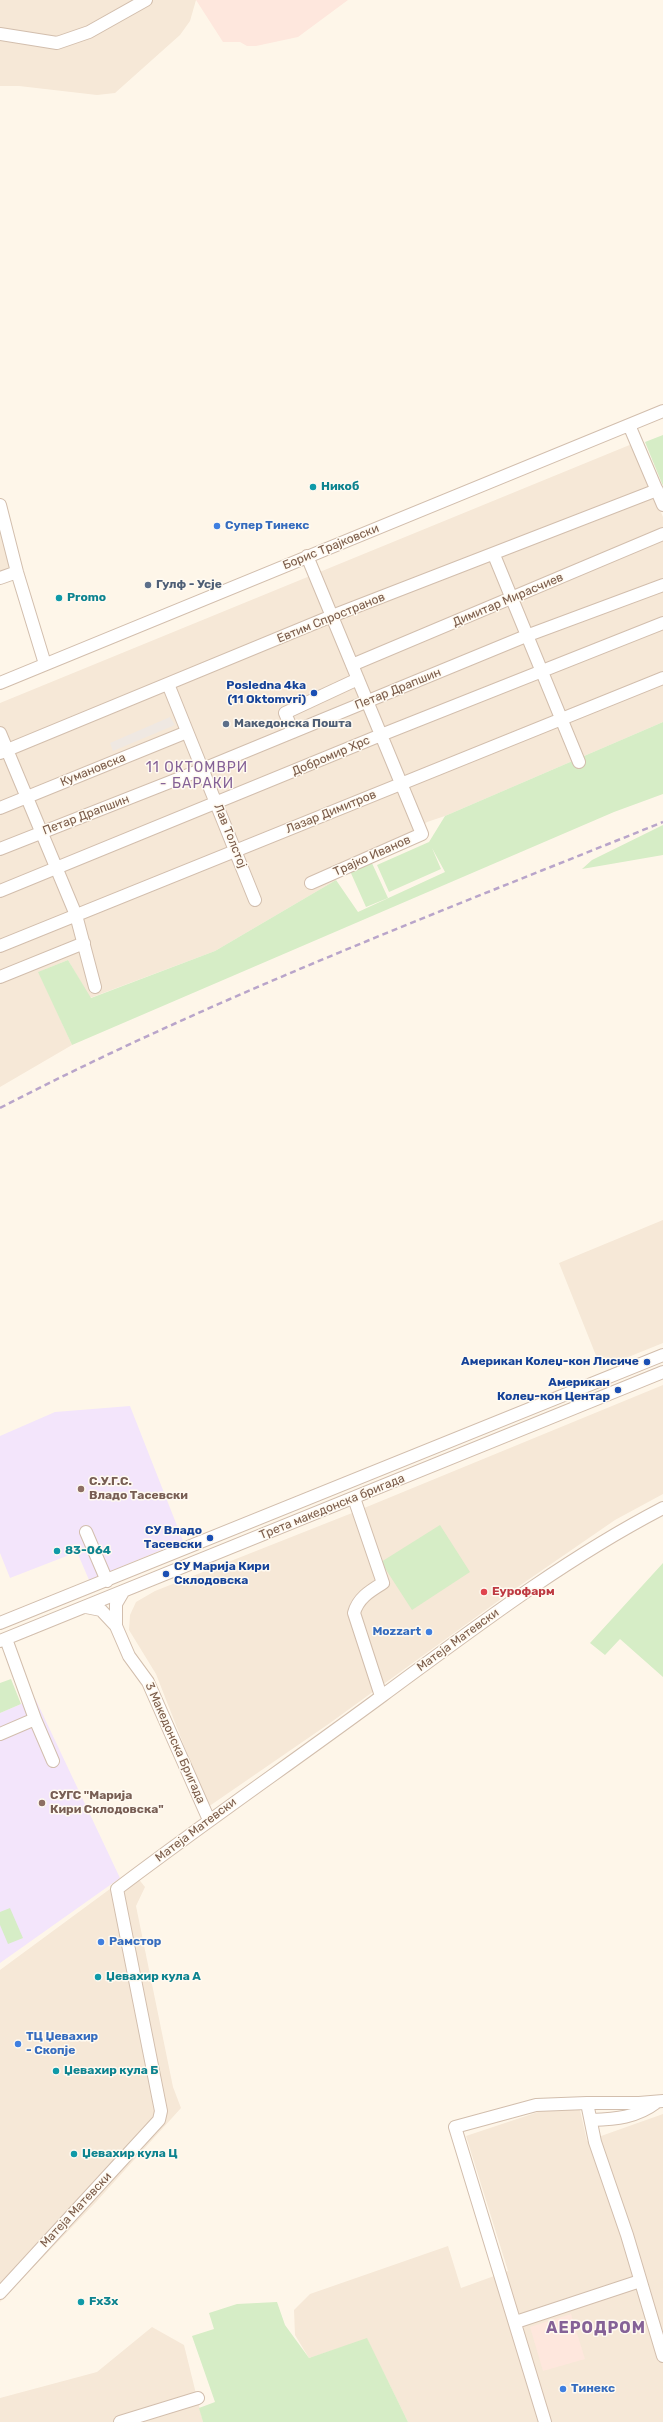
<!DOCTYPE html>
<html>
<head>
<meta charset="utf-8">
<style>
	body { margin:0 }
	canvas { display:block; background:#fef6e9 }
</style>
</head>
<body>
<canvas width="663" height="2422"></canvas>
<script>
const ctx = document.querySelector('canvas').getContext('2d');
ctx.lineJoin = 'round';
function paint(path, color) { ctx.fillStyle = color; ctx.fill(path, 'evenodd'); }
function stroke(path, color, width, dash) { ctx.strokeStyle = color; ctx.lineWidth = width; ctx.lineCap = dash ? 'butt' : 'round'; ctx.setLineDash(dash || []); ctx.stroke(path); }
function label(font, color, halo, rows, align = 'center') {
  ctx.font = font + ' Rubik,sans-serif'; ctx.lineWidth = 3; ctx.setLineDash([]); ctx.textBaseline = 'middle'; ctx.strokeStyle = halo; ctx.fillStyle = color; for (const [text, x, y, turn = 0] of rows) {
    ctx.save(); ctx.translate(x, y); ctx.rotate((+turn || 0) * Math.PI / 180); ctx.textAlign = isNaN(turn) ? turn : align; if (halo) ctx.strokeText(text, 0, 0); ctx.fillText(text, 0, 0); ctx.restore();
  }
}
paint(new Path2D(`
	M0,0h196l-6,21 -10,14 -65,58 -18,2 -78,-9h-19z
	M632,444l31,73v205l-218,94 -18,6 -12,11 -87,38 8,9 -121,71 -125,47 -22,-38 -29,12 33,73 -72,42v-384z
	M0,519l13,48 -13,5z
	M663,1220v123l-62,25 -42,-105z
	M663,1385v109l-48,26 -103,71 -182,132 -122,84 -52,-133 -27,-44 1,-15 6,-13 19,-11 197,-78z
	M133,1872l12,15 -9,19 37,181 8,21 -85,94 -96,100v-332z
	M565,2107l15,3 7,31 76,-27v308h-255l-41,-83 -58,19 -14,-23 -1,-25 16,-16 138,-48 13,42 47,-17 -42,-135 81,-27z
	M152,2327l32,18 19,77h-203v-24l97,-26z`), '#f6e8d7');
paint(new Path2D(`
	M196,0h152l-50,37 -42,9h-9l-7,-4h-17z
	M571,2314l14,45 -42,12 -13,-44z`), '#fee7dd');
paint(new Path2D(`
	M170,717l5,8 -62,26 -3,-8z`), '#efe8e2');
paint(new Path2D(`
	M130,1406l53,135 -94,39 -12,-28 -67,26 -10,-25v-117l55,-24z
	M35,1698l85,180 -120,85v-250z`), '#f3e5fb');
paint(new Path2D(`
	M663,435v51l-18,-44z
	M663,722v72l-49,18 -542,233 -34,-73 30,-12 23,38 124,-47 121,-71 22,32 87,-40 -13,-24 9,21 -52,23 -12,-27 52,-23 16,-26z
	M663,825v30l-81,14 10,-9z
	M371,861l17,37 -22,9 -16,-36z
	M440,1525l30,47 -58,38 -31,-48z
	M663,1563v114l-43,-38 -15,16 -15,-12z
	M11,1679l10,25 -21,9v-30z
	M10,1908l13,30 -15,6 -8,-19v-13z
	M277,2302l8,23 24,33 58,-20 41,84h-205l-4,-14 16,-6 -23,-66 22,-7 -5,-16 28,-9z`), '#d6edc6');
const minor = new Path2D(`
	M0,34l57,9 32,-11 57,-32
	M629,425l34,80
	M0,505l17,67 28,92
	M494,555l85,207
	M307,556l115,278 -111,49
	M0,578l17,-6
	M352,665l311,-131
	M0,683l663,-272
	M168,684l87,216
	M293,732l-8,-19 73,-34
	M0,733l76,182 19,72
	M0,753l332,-137 325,-126
	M0,808l187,-76
	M0,849l203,-80 323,-133 137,-51
	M0,891l381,-156 282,-112
	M0,946l663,-268
	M0,977l84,-34
	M354,1498l29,85c-13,8 -25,15 -29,30l27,83
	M86,1532l21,49
	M86,1607l15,3 15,16 13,30 19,26 61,138
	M0,1623l663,-268
	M116,1626v-22l7,-12
	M0,1641l663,-269
	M35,1719l18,42
	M0,1734l35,-15 -29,-80
	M587,2103h52l24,-2
	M591,2120c25,-1 45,-2 66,-18
	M0,2293l159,-173 2,-9 -44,-222c87,-66 177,-128 265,-193 91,-67 181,-136 281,-188
	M516,2322l124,-41
	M120,2422l78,-24
	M545,2422l-90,-295 81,-22 51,-2 8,39 32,93 36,121`);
stroke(minor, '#d2bead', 14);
stroke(minor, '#fff', 12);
stroke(new Path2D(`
	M0,1108c214,-111 440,-196 663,-286`), '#b9a5ca', 2.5, [6, 4]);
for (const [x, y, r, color] of [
	[313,487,4,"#0f9aa8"],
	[217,526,4,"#3f7fe0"],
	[148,585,4,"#5c6f8a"],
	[59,598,4,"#0f9aa8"],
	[314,693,4,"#1a4fb4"],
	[226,724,4,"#5c6f8a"],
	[647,1362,4,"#1a4fb4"],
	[618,1390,4,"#1a4fb4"],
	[81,1489,4,"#8d6e63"],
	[210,1538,4,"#1a4fb4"],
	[57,1551,4,"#0f9aa8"],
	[166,1574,4,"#1a4fb4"],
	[484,1592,4,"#e0444e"],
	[429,1632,4,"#3f7fe0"],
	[42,1803,4,"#8d6e63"],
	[101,1942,4,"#3f7fe0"],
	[98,1977,4,"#0f9aa8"],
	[18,2044,4,"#3f7fe0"],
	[56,2071,4,"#0f9aa8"],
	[74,2154,4,"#0f9aa8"],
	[81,2302,4,"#0f9aa8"],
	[563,2389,4,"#3f7fe0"]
]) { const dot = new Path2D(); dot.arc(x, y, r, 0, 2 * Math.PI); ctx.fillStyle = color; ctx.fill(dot); stroke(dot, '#fffaf1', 1.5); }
label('bold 12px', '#0d838f', '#fffaf1', [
	["Никоб",321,487],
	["Promo",67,598],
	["83-064",65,1551],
	["Џевахир кула А",106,1977],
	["Џевахир кула Б",64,2071],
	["Џевахир кула Ц",82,2154],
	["Fx3x",89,2302]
], 'left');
label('bold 12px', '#366cbe', '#fffaf1', [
	["Супер Тинекс",225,526],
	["Mozzart",421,1632,"right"],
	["Рамстор",109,1942],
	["ТЦ Џевахир",26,2037],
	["- Скопје",26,2051],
	["Тинекс",571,2389]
], 'left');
label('12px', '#7b5c4a', '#fffaf1', [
	["Борис Трајковски",331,547,-22],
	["Димитар Мирасчиев",508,600,-23],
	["Евтим Спространов",331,618,-22],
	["Петар Драпшин",398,689,-22],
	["Добромир Хрс",331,756,-23],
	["Кумановска",93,770,-22],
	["Лазар Димитров",331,812,-22],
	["Петар Драпшин",86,815,-21],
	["Лав Толстој",230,836,68],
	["Трајко Иванов",372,856,-24],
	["Трета македонска бригада",332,1507,-22],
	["Матеја Матевски",458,1640,-36],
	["3 Македонска Бригада",175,1743,66],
	["Матеја Матевски",196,1830,-37],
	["Матеја Матевски",76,2210,-47]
]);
label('bold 12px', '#4e5e75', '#fffaf1', [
	["Гулф - Усје",156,585],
	["Македонска Пошта",234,724]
], 'left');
label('bold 12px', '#164399', '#fffaf1', [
	["Posledna 4ka",306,686],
	["(11 Oktomvri)",306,700],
	["Американ Колеџ-кон Лисиче",639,1362],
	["Американ",610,1383],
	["Колеџ-кон Центар",610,1397],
	["СУ Владо",202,1531],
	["Тасевски",202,1545],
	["СУ Марија Кири",174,1567,"left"],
	["Склодовска",174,1581,"left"]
], 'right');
label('bold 12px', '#785e54', '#fffaf1', [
	["С.У.Г.С.",89,1482],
	["Владо Тасевски",89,1496],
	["СУГС \"Марија",50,1796],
	["Кири Склодовска\"",50,1810]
], 'left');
label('bold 12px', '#be3a42', '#fffaf1', [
	["Еурофарм",492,1592]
], 'left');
ctx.letterSpacing = '1px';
label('14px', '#856297', '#fffaf1', [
	["11 ОКТОМВРИ",197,768],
	["- БАРАКИ",197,784]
]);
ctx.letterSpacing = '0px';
ctx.letterSpacing = '1px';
label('bold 16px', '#856297', '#fffaf1', [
	["АЕРОДРОМ",596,2328]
]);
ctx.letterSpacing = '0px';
</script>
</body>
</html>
